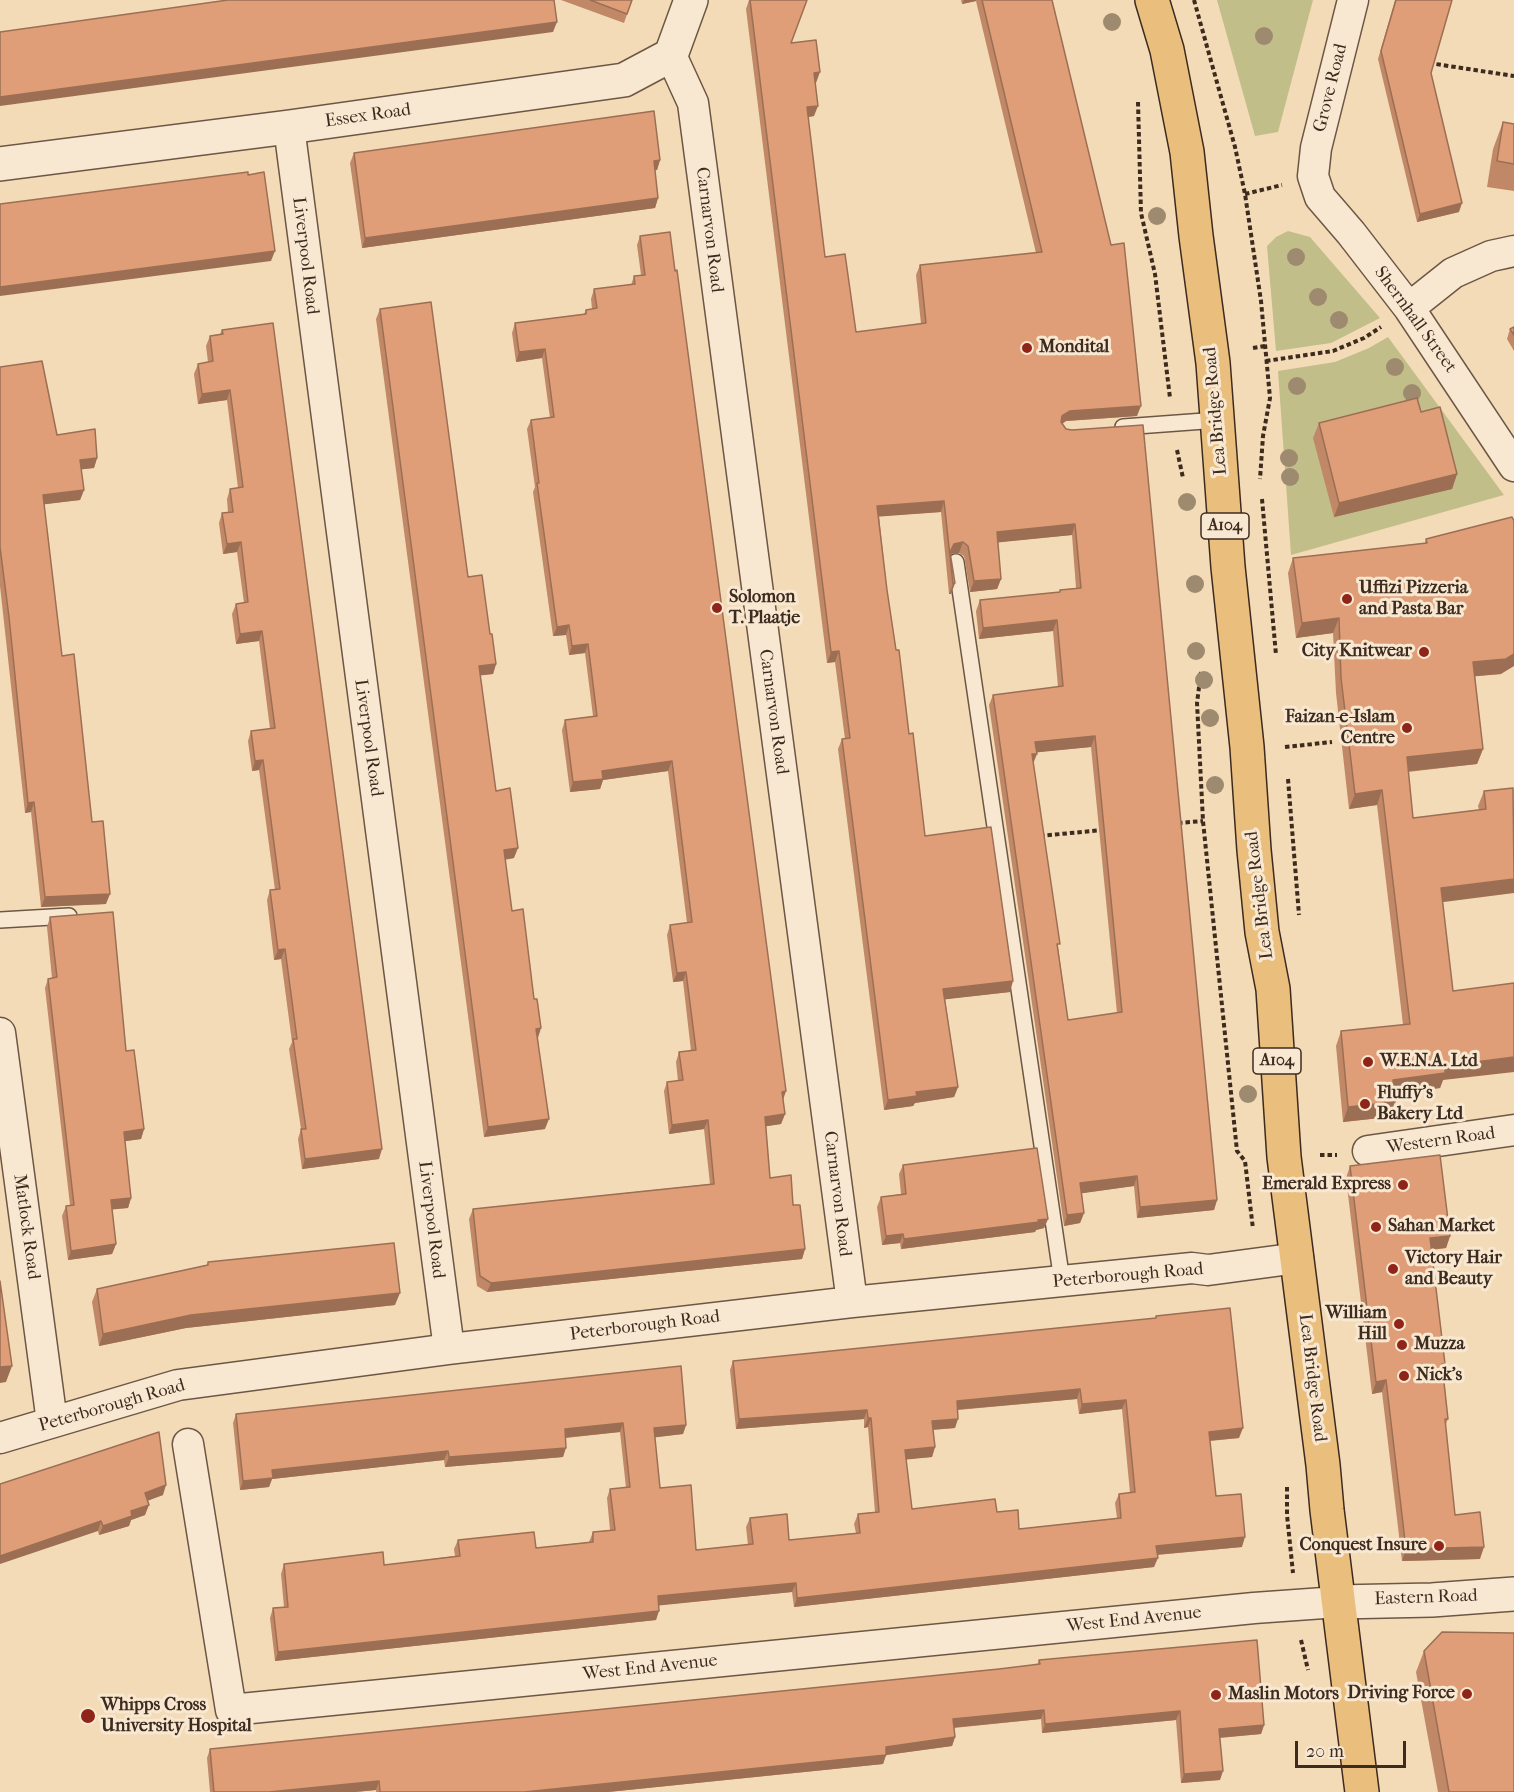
<!DOCTYPE html>
<html>
<head>
<meta charset="utf-8">
<style>
	body { margin:0 }
	#map { position:relative; width:1514px; height:1792px; overflow:hidden; background:#f4dbb8; font-family:"IM FELL French Canon",serif }
	canvas { display:block }
	.scale { position:absolute; left:1295px; top:1741px; width:111px; height:27px; box-sizing:border-box; border:3px solid #3e2b1f; border-top:0; padding-left:8px; font-size:18px; line-height:21px; white-space:nowrap; color:#3e2b1f; -webkit-text-stroke:4px #f8e8d1; paint-order:stroke }
</style>
</head>
<body>
<div id="map">
<canvas width="1514" height="1792"></canvas>
<div class="scale">20 m</div>
</div>
<script>
const ctx = document.querySelector('canvas').getContext('2d');
ctx.lineJoin = 'round';
function paint(path, color) { ctx.fillStyle = color; ctx.fill(path, 'evenodd'); }
function stroke(path, color, width, dash) { ctx.strokeStyle = color; ctx.lineWidth = width; ctx.lineCap = dash ? 'butt' : 'round'; ctx.setLineDash(dash || []); ctx.stroke(path); }
function label(font, color, halo, rows, align = 'center') {
  ctx.font = font + ' "IM FELL French Canon",serif'; ctx.lineWidth = 6; ctx.setLineDash([]); ctx.textBaseline = 'middle'; ctx.strokeStyle = halo; ctx.fillStyle = color; for (const [text, x, y, turn = 0] of rows) {
    ctx.save(); ctx.translate(x, y); ctx.rotate((+turn || 0) * Math.PI / 180); ctx.textAlign = isNaN(turn) ? turn : align; if (halo) ctx.strokeText(text, 0, 0); ctx.fillText(text, 0, 0); ctx.restore();
  }
}
paint(new Path2D(`
	M1217,0h96l-35,132 -23,4z
	M1288,231l22,6 70,81 -49,25 -55,8 -9,-105 9,-9z
	M1388,337l116,158 -213,60 -13,-184 57,-9 34,-14z`), '#c2be8a');
const service = new Path2D(`
	M1123,427l95,-7
	M956,562l106,719
	M0,920l69,-4`);
const minor = new Path2D(`
	M1353,0l-37,148 -3,28 7,21 31,36 58,75 105,158
	M671,55l22,48 159,1199
	M289,127l160,1222
	M1409,308l44,-35 38,-17 23,-5
	M0,1033l52,389
	M1368,1151l146,-21
	M0,1438l178,-53 271,-36 403,-47 340,-34 16,2 90,-12
	M188,1444l43,266 1023,-102 84,-6`);
const tertiary = new Path2D(`
	M0,164l289,-37 335,-47 47,-25 20,-55
	M1338,1602l94,-2 82,-6`);
const primary = new Path2D(`
	M1152,0l15,50 20,102 9,84 17,127 15,204 19,180 7,103 8,82 11,57 11,168 39,308 4,45 35,282`);
stroke(service, '#6c5745', 18);
stroke(minor, '#6c5745', 33);
stroke(tertiary, '#6c5745', 36);
stroke(primary, '#3e2b1f', 36);
stroke(new Path2D(`
	M1194,0l41,147 10,47 16,107 9,97 -7,38 -3,43
	M1429,63l85,13
	M1138,102l3,111 14,61 15,124
	M1245,194l37,-9
	M1253,348l12,-2
	M1266,361l67,-10 31,-13 17,-11
	M1177,450l6,28
	M1262,499l14,156
	M1201,672l-4,31 6,118 34,330 8,10 8,68
	M1285,747l47,-5
	M1288,779l11,136
	M1178,823l25,-2
	M1040,836l62,-6
	M1320,1155h17
	M1287,1487v28l6,58
	M1301,1640l7,30`), '#3e2b1f', 4, [4.5, 3]);
stroke(service, '#f8e8d1', 15);
stroke(minor, '#f8e8d1', 30);
stroke(tertiary, '#f8e8d1', 33);
stroke(primary, '#eabe7c', 33);
ctx.fillStyle = '#9e8a6f';
for (const [x, y] of [
	[1112,22],
	[1264,36],
	[1157,216],
	[1296,257],
	[1318,297],
	[1339,320],
	[1395,367],
	[1297,386],
	[1412,393],
	[1289,458],
	[1290,477],
	[1187,502],
	[1195,584],
	[1196,651],
	[1204,680],
	[1210,718],
	[1215,785],
	[1248,1094]
]) { ctx.beginPath(); ctx.arc(x, y, 9, 0, 2 * Math.PI); ctx.fill(); }
paint(new Path2D(`
	M561,0h71l-8,23z
	M749,0h58l-16,43 25,40h-1l-1,33 -6,1 17,140 31,75 65,-8 -5,-49 4,-10 116,-12 -60,-252 -14,3 -1,-4h91l85,416 -71,5 -4,3 155,776 -3,10 -77,8 -3,-32 -52,7 2,20 -4,10 -16,3 -75,-521 4,-10 65,-8 -5,-56 -74,8 -3,-28 4,-11 79,-8 1,-2 16,-2 -4,-53 -74,7 3,37 -4,10 -27,3 -6,-36 -5,-3 -9,1 5,29 -4,11h-2l-8,-82 -62,4 8,74 38,246 85,156 -65,7 13,88 -4,10 -39,6 -2,3 -29,4 -46,-361 4,-10h3l-10,-77 -8,1 -81,-654zM1091,747l26,266 -49,7 -35,-257 3,-11z
	M1395,0h57l-21,73 28,139 -42,10 -39,-163z
	M1503,122l11,2v67l-27,-4 6,-38z
	M354,153l306,7 -3,10h-2l3,28 -3,10 -293,40 -12,-85z
	M640,236l143,864 2,14 -4,10 -15,2 4,52 23,27 12,44 -3,10 -315,33 -10,-6 -8,-67 4,-10 237,-25 -6,-55 -35,5 -5,-43 3,-9 11,-1 -2,-19 3,-10 12,-1 -8,-70 -10,1 -6,-47 3,-10 17,-2 -19,-152 -65,9 -3,9 -30,3 -8,-62 3,-10 28,-4 -8,-63 -16,2 -3,-20 -13,1 -20,-144 2,-5 -8,-58 4,-9 19,-2 -8,-60 -26,4 -4,-29 3,-10 69,-9 2,-4 6,-1 -1,-10 3,-10 37,-4 3,-9 7,-1 -4,-30z
	M380,309l88,268 22,57 6,30 -3,10 -13,1 16,116 18,67 -9,2 7,51 26,127 7,91 -61,8 -108,-818z
	M1514,327v24l-7,-12 3,-10z
	M222,330l157,829 -77,10 -4,-30 3,-10 -12,-80 3,-7 -11,-83 -7,1 -7,-60 3,-10h5l-16,-120 -7,1 -4,-30 3,-10 19,-2 -11,-88 -23,3 -4,-30 4,-10 8,-1 -7,-51 -14,2 -4,-31 3,-10h6l-1,-14 3,-10 8,-1 -11,-88 -29,4 -4,-30 4,-10 10,-2 -2,-16 4,-10 10,-2z
	M0,367l57,68 40,23 -3,10 -13,1 3,21 -4,10 -36,4 18,152 30,166 14,82 -65,3 -10,-95 -6,1 -25,-227z
	M1421,412l36,62 -5,15 -118,28 -21,-79 6,-15z
	M1426,539l75,135 -26,2 8,73 -6,15 -69,8 5,46 66,-8 -1,-4 6,-15 29,-3 -70,114v178l-3,8 -46,6 -5,23 -46,5 -7,-76 5,-15 62,-6 -26,-220 -28,4 -13,-116 -3,-60 -37,5 -8,-65 5,-15 132,-15z
	M50,917l76,134 18,78 -3,10 -16,2 6,57 -3,10 -16,1 4,35 -4,10 -44,6 -6,-44 4,-10 4,-1 -25,-217 3,-9 4,-1 -5,-51z
	M903,1165l145,54 -4,9 -8,2 -1,2 -134,17 -1,-6 -18,2 -5,-38 4,-10 20,-3 -2,-20z
	M1350,1166l100,70 -4,12 -14,2 16,169 -3,7 10,89 25,44 -78,2 -20,-169 -10,2 -26,-216z
	M208,1262l187,43 -209,23 -87,18 -7,-44 5,-13 110,-24z
	M1156,1316l83,122 -29,3 6,55 26,51 -85,8 -3,12 -360,40 -2,-15 -133,13 -3,15 -381,41 -5,-43 3,-10 11,-1 -3,-33 3,-10 100,1 71,-9 -1,-7 4,-9 78,8 53,-6 4,-10 17,-2 -3,-32 3,-9 16,-1 -6,-56 -54,6 -3,19 -118,10 -1,-7 -172,19 -3,8 -29,3 -7,-67 3,-9 450,11 -3,9 -28,3 5,51 36,62 52,-5 -2,-18 4,-9 39,22 67,-7 -2,-9 4,-10 17,-2 -7,-85 -4,1v-9l-128,10 -6,-59 3,-9 422,-43zM1077,1399l2,15 43,-5 8,84 -11,1 -4,9 2,15 -98,11 -22,-17 -85,-3 -6,-50 26,-2 3,-10 -2,-17 22,-2 3,-18z
	M0,1484l163,11 -15,5 -3,15 -14,5 -2,6 -30,9 -1,-4z
	M1424,1651l90,141h-76l-22,-120z
	M1039,1660l225,65 -3,9 -41,4v42l-39,3 -5,-63 -134,13 -1,-14 -87,9 1,9 -3,9 -66,9 -3,9 -275,28h-232v-2l-21,2h-145l-3,-34 3,-9 827,-84z`), '#c08867');
paint(new Path2D(`
	M964,0h12v1l-14,3z
	M557,22l-4,10 -553,74v-9z
	M820,72l-4,11 -6,1 4,-11z
	M818,106l-4,10 -11,2 4,-11z
	M660,160l-3,10 -7,1 4,-10z
	M658,198l-3,10 -293,40 3,-10z
	M1462,203l-3,9 -42,10 3,-8z
	M275,251l-4,10 -271,35v-9z
	M545,349l-3,9 -26,4 3,-10z
	M230,390l-3,10 -29,4 4,-10z
	M1141,406l-4,10 -71,5 -7,5 3,-10 8,-5z
	M97,458l-3,10 -18,2 4,-10z
	M1457,474l-5,15 -118,28 5,-14z
	M84,490l-4,10 -41,5 4,-10z
	M944,501l-3,11 -67,5 3,-11z
	M1075,524l-3,11 -79,8 4,-11z
	M241,542l-4,10 -14,2 4,-10z
	M963,542l-4,11 -9,1 4,-10z
	M1001,579l-4,10 -27,3 4,-11z
	M955,583l-4,11h-2l4,-10z
	M1339,618l-6,15 -37,5 6,-15z
	M1057,620l-4,11 -74,8 4,-11z
	M569,625l-3,10 -13,1 4,-9z
	M262,631l-3,10 -23,3 4,-10z
	M588,644l-3,9 -16,2 3,-9z
	M839,651l-4,11 -8,1 4,-11z
	M1514,654v12l-13,8 -34,3 6,-15z
	M496,664l-3,10 -17,2 3,-10z
	M1095,736l-4,11 -60,6 4,-11z
	M1483,749l-6,15 -76,8 6,-15z
	M1032,754h5l-4,10z
	M263,760l-4,10 -7,1 3,-10z
	M672,761l-4,10 -65,9 -3,9 -30,3 3,-10 29,-11z
	M1382,790l-5,15 -28,4 6,-15z
	M34,802l-3,10 -6,1 3,-10z
	M518,848l-4,10 -14,2 4,-10z
	M1514,879v14l-78,10 5,-15z
	M110,894l-4,10 -65,3 4,-10z
	M285,949l-4,10 -7,1 4,-10z
	M686,972l-3,9 -10,1 4,-9z
	M1013,981l-3,11 -70,8 3,-11z
	M541,1028l-3,10 -2,-9z
	M1514,1057v15l-71,8 -3,8 -53,7 6,-15 52,-14z
	M958,1087l-4,10 -39,6 -2,3 -29,4 4,-10 28,-8z
	M786,1091l-3,9 -1,-8z
	M1395,1102l-6,15 -46,5 5,-15z
	M785,1114l-4,10 -19,3 3,-10z
	M549,1119l-4,10 -61,8 4,-10z
	M708,1120l-4,9 -35,5 3,-9z
	M144,1129l-3,10 -21,3 4,-10z
	M382,1149l-3,10 -77,10 3,-10z
	M1137,1176l-3,10 -57,8 3,-11z
	M131,1198l-3,10 -21,2 4,-10z
	M1217,1200l-3,10 -77,8 3,-11z
	M1084,1213l-4,10 -16,3 3,-11z
	M1048,1219l-4,9 -8,2 -1,2 -134,17 3,-10z
	M903,1234l-3,9 -18,2 4,-9z
	M1450,1236l-4,12 -20,2 4,-12z
	M116,1244l-4,10 -44,6 3,-9z
	M805,1249l-3,10 -315,33 4,-9z
	M400,1293l-5,12 -209,23 -87,18 4,-12 88,-19z
	M12,1366l-6,16 -6,1v-16z
	M1386,1380l-4,12 -10,2 4,-12z
	M1080,1389l-3,10 -124,11 4,-9z
	M1126,1400l-4,9 -43,5 3,-10z
	M867,1410l-3,9 -128,10 3,-10z
	M868,1418h3l-3,9 -4,1z
	M958,1419l-3,9 -27,2 4,-9z
	M623,1423l-3,9 -59,6 4,-9z
	M686,1425l-3,9 -33,4 4,-10z
	M1243,1428l-4,10 -33,3 3,-9z
	M935,1447l-3,10 -30,3 3,-10z
	M566,1448l-3,9 -118,10 4,-10z
	M448,1451l-4,9 -172,19 -3,8 -29,3 3,-9 29,-11z
	M166,1485l-3,10 -21,8 3,-10z
	M149,1505l-4,10 -14,5 -2,6 -30,9 4,-9 28,-15z
	M101,1521l-3,10 -98,33v-8z
	M1245,1537l-3,10 -89,8 3,-9z
	M1484,1547l-4,12 -78,2 4,-12z
	M1158,1558l-4,9 -360,40 3,-9z
	M796,1583l-4,9 -138,14 4,-10z
	M659,1611l-3,9 -381,41 3,-9z
	M1044,1710l-3,9 -92,9 4,-9z
	M1180,1711l-4,9 -134,13 3,-9z
	M1264,1725l-3,9 -46,4 4,-9z
	M955,1737l-3,9 -66,9 -3,9 -275,28h-84z
	M1223,1771l-3,9 -39,3 3,-9z
	M379,1781l-3,9 -21,2h-86z`), '#9c6f54');
const building = new Path2D(`
	M228,0h326l3,22 -557,75v-65z
	M590,0h42l-5,14z
	M750,0h57l-16,43 25,-3 4,32 -6,1 4,33 -11,1 18,150 20,-3 11,78 70,-9 -6,-58 122,-13 -60,-252h70l59,245 13,-2 17,163 -71,5 -8,5 -1,6 5,7 6,1 71,-5 74,775 -77,7 -3,-31 -57,7 4,30 -17,2 -74,-520 70,-9 -6,-66 -74,8 -3,-28 80,-8v-2l21,-2 -6,-64 -78,8 4,47 -27,2 -6,-35 -5,-4 -9,2 -4,8 5,31 -2,1 -9,-83 -67,5 10,84 9,60h3l10,84 4,-1 12,103 66,-9 22,154 -70,8 15,98 -42,5 1,4 -29,4 -46,-361 8,-1 -11,-87 -8,1zM1095,736l27,276 -54,8 -11,-76h3l-28,-190h5l-2,-12z
	M1396,0h56l-21,73 31,130 -42,11 -39,-163z
	M654,111l6,49 -6,1 4,37 -293,40 -11,-85z
	M1503,122l11,2v40l-17,-3z
	M248,172v3l16,-3 11,79 -275,36v-83z
	M670,232l5,39 2,-1 109,821 -4,1 3,22 -20,3 5,61 21,-3 2,30h7l5,44 -314,34 -11,-7 -7,-67 241,-25 -6,-64 -36,5 -5,-43 16,-2 -4,-28 17,-2 -10,-78 -9,1 -7,-48 22,-3 -20,-161 -70,10 1,8 -30,3 -8,-62 32,-4 -9,-72 -16,2 -3,-21 -12,2 -20,-144h2l-8,-63 23,-3 -9,-68 -26,3 -4,-29 71,-9v-4l11,-2 -3,-19 41,-5 -1,-8 11,-1 -5,-39z
	M431,302l37,275 14,-2 8,59h2l4,30 -17,2 17,125 14,-3 8,60 -14,2 8,61 11,-2 11,90h3l4,29 -5,1 13,90 -61,8 -108,-818z
	M273,323l109,826 -77,10 -4,-30h5l-13,-90h4l-12,-90 -7,1 -8,-60 10,-1 -17,-129 -8,1 -4,-30 24,-3 -13,-97 -22,3 -4,-30 12,-2 -7,-60 -14,2 -5,-31 11,-1 -3,-23 13,-2 -13,-97 -28,4 -4,-30 15,-3 -3,-25 13,-2 -1,-4z
	M1514,327v8l-4,-6z
	M42,361l15,74 38,-6 2,29 -17,2 4,30 -41,5 19,161 12,-2 18,168 11,-1 7,73 -65,3 -11,-95 -6,1 -19,-186 -9,-70v-180z
	M1417,398l4,14 19,-5 17,67 -118,29 -20,-80z
	M1512,517l2,4v133l-8,5 -33,3 10,87 -76,8 6,61 73,-9 -2,-18 29,-3 1,91 -73,9 12,103 61,-8v74l-69,9v7l-52,7 2,22 -47,5 -7,-76 69,-7 -28,-234 -27,4 -14,-116 -2,-60 -37,5 -9,-65 134,-15 -1,-4z
	M113,912l13,139 8,-1 10,79 -20,3 7,66 -20,2 5,44 -45,7 -5,-45 8,-1 -26,-226 9,-2 -7,-60z
	M1037,1148l11,71 -10,1 1,2 -135,17 -1,-5 -17,2 -5,-39 25,-3 -3,-29z
	M1440,1155l10,81 -20,2 15,126h-3l6,55h-3l10,96 25,-3 4,35 -78,2 -20,-169 -10,2 -26,-216z
	M394,1243l6,50 -209,22 -88,19 -6,-45 111,-24v-3z
	M0,1281l12,85 -12,1z
	M1230,1308l13,120 -34,4 7,64 25,-2 4,43 -89,9 2,12 -361,40 -1,-15 -138,13 1,15 -381,41 -5,-44 15,-1 -4,-43 99,-12 1,13 76,-9 -2,-16 76,-8 2,16 57,-6v-10l22,-2 -5,-41 20,-2 -7,-64 -58,6 1,19 -117,9 -1,-6 -176,19 1,8 -30,3 -7,-67 445,-48 5,59 -32,3 6,60 31,-3 5,65 57,-6 -3,-26 37,-4 2,26 71,-7 -2,-19 21,-2 -8,-94h-3l-1,-8 -128,9 -6,-58 423,-43v-2zM1080,1389l2,15 44,-4 9,92 -16,2 2,24 -102,11 -1,-19 -21,2 -2,-13 -83,10 -7,-59 30,-3 -3,-26 26,-2 -1,-18z
	M159,1432l7,53 -21,8 4,12 -18,6 1,5 -29,10 -2,-5 -101,35v-72z
	M1442,1632l72,1v159h-65l-25,-141z
	M1257,1640l7,85 -45,4 4,42 -39,3 -4,-63 -135,13 -1,-14 -91,9 2,18 -69,10v8l-362,37h-144l-1,-11 -110,11h-55l-4,-43 789,-80 41,-5 -1,-4z`);
paint(building, '#df9e78');
stroke(building, '#9c6f54', 1.5);
for (const [x, y, r, color] of [
	[1027,348,6,"#8f2418"],
	[1347,599,6,"#8f2418"],
	[717,608,6,"#8f2418"],
	[1424,652,6,"#8f2418"],
	[1407,728,6,"#8f2418"],
	[1368,1062,6,"#8f2418"],
	[1365,1104,6,"#8f2418"],
	[1403,1185,6,"#8f2418"],
	[1376,1227,6,"#8f2418"],
	[1393,1269,6,"#8f2418"],
	[1399,1324,6,"#8f2418"],
	[1402,1345,6,"#8f2418"],
	[1404,1376,6,"#8f2418"],
	[1439,1546,6,"#8f2418"],
	[1467,1694,6,"#8f2418"],
	[1216,1695,6,"#8f2418"],
	[88,1716,8,"#8f2418"]
]) { const dot = new Path2D(); dot.arc(x, y, r, 0, 2 * Math.PI); ctx.fillStyle = color; ctx.fill(dot); stroke(dot, '#f8e8d1', 2); }
for (const [x, y, w] of [
	[1225,526,48],
	[1277,1061,48]
]) { const box = new Path2D(); box.roundRect(x - w / 2, y - 13, w, 26, 4.5); ctx.fillStyle = '#f8e8d1'; ctx.fill(box); stroke(box, '#3e2b1f', 1.5); }
label('bold 16px', '#3e2b1f', null, [
	["A104",1225,526],
	["A104",1277,1061]
]);
label('18px', '#3e2b1f', '#f8e8d1', [
	["Grove Road",1331,88,-76],
	["Essex Road",368,116,-8],
	["Carnarvon Road",709,230,83],
	["Liverpool Road",305,256,83],
	["Shernhall Street",1415,320,54],
	["Lea Bridge Road",1216,411,-95],
	["Carnarvon Road",773,712,82],
	["Liverpool Road",368,738,82],
	["Lea Bridge Road",1260,895,-97],
	["Western Road",1441,1141,-8],
	["Carnarvon Road",837,1194,83],
	["Liverpool Road",431,1220,83],
	["Matlock Road",26,1227,82],
	["Peterborough Road",1128,1276,-5],
	["Peterborough Road",645,1326,-7],
	["Lea Bridge Road",1312,1378,83],
	["Peterborough Road",112,1406,-16],
	["Eastern Road",1426,1598,-2],
	["West End Avenue",1134,1620,-6],
	["West End Avenue",650,1668,-6]
]);
label('bold 18px', '#3e2b1f', '#f8e8d1', [
	["Mondital",1039,348],
	["Uffizi Pizzeria",1359,589],
	["and Pasta Bar",1359,610],
	["Solomon",729,598],
	["T. Plaatje",729,619],
	["City Knitwear",1412,652,"right"],
	["Faizan-e-Islam",1395,718,"right"],
	["Centre",1395,739,"right"],
	["W.E.N.A. Ltd",1380,1062],
	["Fluffy's",1377,1094],
	["Bakery Ltd",1377,1115],
	["Emerald Express",1391,1185,"right"],
	["Sahan Market",1388,1227],
	["Victory Hair",1405,1259],
	["and Beauty",1405,1280],
	["William",1387,1314,"right"],
	["Hill",1387,1335,"right"],
	["Muzza",1414,1345],
	["Nick's",1416,1376],
	["Conquest Insure",1427,1546,"right"],
	["Driving Force",1455,1694,"right"],
	["Maslin Motors",1228,1695],
	["Whipps Cross",101,1706],
	["University Hospital",101,1727]
], 'left');
</script>
</body>
</html>
